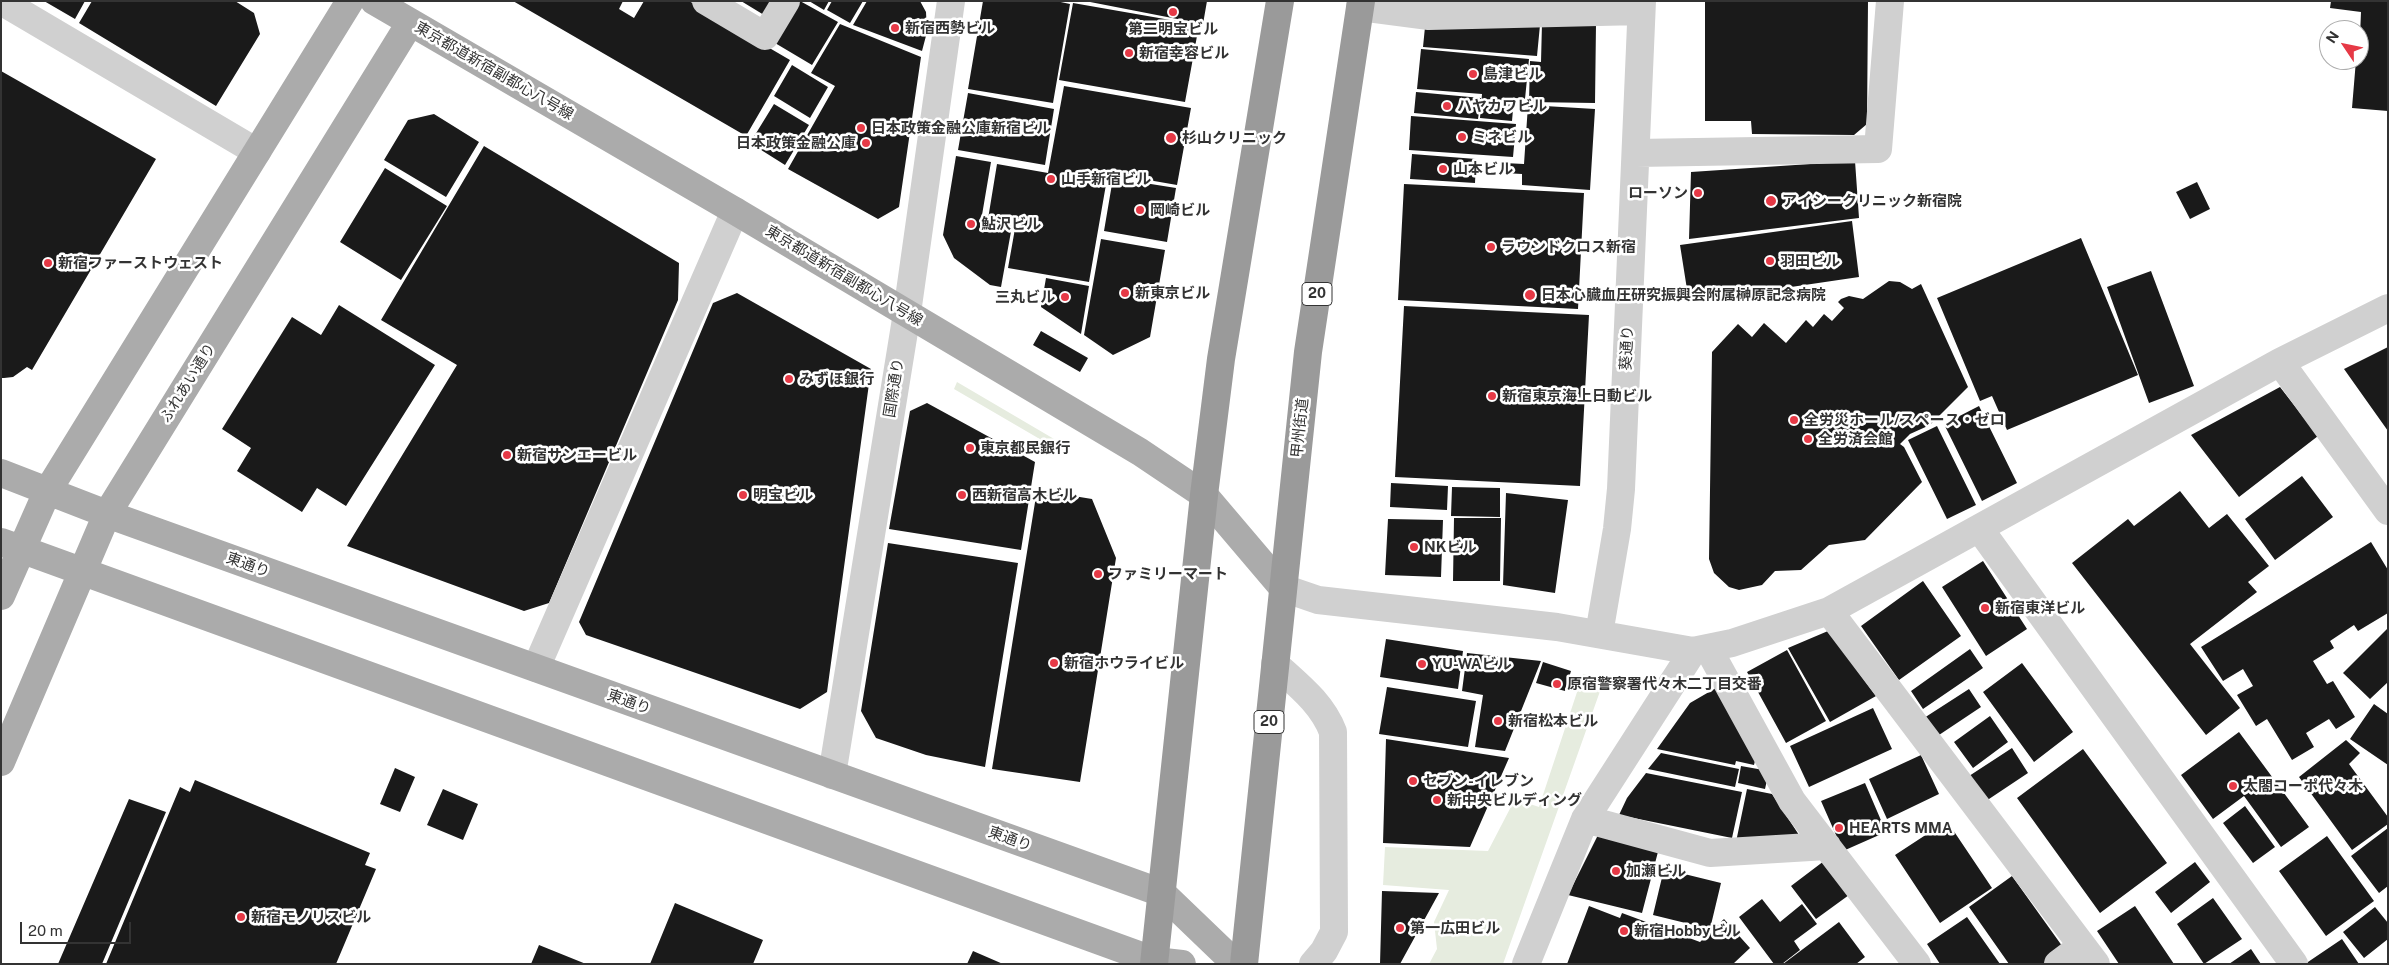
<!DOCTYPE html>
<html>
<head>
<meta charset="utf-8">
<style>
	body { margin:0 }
	#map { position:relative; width:2389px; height:965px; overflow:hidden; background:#fff; font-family:"Public Sans",sans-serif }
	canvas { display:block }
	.frame { position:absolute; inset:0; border:2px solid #333; pointer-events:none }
	.north { position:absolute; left:2319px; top:20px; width:50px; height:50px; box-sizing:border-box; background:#fff; border:1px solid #adadad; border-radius:50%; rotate:304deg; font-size:14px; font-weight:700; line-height:20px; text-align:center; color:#333 }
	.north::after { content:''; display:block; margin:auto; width:18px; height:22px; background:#e63946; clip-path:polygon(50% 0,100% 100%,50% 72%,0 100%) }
	.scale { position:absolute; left:20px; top:922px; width:111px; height:22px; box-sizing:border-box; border:2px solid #333; border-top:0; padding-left:6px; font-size:15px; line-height:18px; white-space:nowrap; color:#333; -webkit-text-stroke:4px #fff; paint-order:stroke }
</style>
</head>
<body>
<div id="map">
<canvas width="2389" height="965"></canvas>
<div class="frame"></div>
<div class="north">N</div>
<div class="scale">20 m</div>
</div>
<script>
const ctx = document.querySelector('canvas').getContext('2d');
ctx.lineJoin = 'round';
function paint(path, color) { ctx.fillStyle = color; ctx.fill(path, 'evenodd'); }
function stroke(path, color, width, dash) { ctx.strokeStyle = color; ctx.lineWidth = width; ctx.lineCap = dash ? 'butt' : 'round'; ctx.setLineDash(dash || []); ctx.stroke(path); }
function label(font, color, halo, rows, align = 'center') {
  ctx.font = font + ' "Public Sans","Noto Sans JP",sans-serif'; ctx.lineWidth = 5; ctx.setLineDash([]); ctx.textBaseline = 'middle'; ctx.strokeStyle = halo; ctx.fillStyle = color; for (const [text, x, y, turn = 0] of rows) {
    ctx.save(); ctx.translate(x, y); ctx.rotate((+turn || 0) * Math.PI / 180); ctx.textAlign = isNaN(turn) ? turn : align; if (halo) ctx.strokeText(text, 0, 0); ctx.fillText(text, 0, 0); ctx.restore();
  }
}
paint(new Path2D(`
	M957,382l109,64 -4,6 -108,-63z
	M1583,674l21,6 -101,284h-74l8,-15 -3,-27 15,-32 -66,-5 2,-38 103,4 27,-52 24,8z`), '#e6ecdf');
paint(new Path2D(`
	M44,1h41l-10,18z
	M92,1h143l19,12 6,21 -44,72 -137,-83z
	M513,1h110l-4,8 15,9 10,-17h45l101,59 -44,76z
	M741,1h31l-8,14z
	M800,1l38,21 -26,43 -37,-22z
	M809,1h20l-5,9z
	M832,1h31l-13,22 -23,-13z
	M867,1h53l6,11 1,20 -5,19 -69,-26z
	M983,1h73l14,3 -17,99 -85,-14z
	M1085,1h122l-4,23z
	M1705,1h163l-1,123 -13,11 -102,-1 -1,-13h-46z
	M2331,1h57v110l-36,-3 4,-48h3l2,-48 -31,-4z
	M1073,3l126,22 -14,77 -126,-22z
	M1542,23l54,1 -1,79 -66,-1 1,-41 11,1z
	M840,24l81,33 -22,150 -21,12 -90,-50 47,-83 -24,-13z
	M1540,25l-3,31 -114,-9 2,-20z
	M1421,49l108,10 -4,40 -11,-1 -2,23 -32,-3 2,-24 -65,-5z
	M792,65l36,22 -18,31 -36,-22z
	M1,71l155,88 -124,211 -5,-3 -14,10 -9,1h-3z
	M1064,86l127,22 -14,77 -69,-12 -19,109 -81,-14 8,-45 -28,-4 9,-55 51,9z
	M1416,92l65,6 -3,21 -64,-6z
	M968,93l86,16 -9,56 -87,-15z
	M774,104l35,21 -24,40 -35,-22z
	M1528,105l67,4 -5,81 -68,-5v-11l-18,-1v-10l20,1z
	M434,114l45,28 -33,55 -62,-37 24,-40z
	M1411,116l105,8 -3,33 -104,-7z
	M484,146l195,117 -1,37 -129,303 -25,8 -177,-65 110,-181 -76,-45z
	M1412,154l64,5 -1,24 -65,-4z
	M956,156l35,6 -10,59 31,5 -11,61 -11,-2 -36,-27 -11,-23z
	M1855,161l4,57 -170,21 2,-67z
	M385,168l62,38 -46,74 -61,-38z
	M1113,178l63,10 -9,54 -63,-11z
	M2197,182l13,27 -20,10 -14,-27z
	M1404,184l180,9 -6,116 -180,-9z
	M1852,221l7,56 -170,25 -9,-57z
	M2081,238l57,137 -131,55 -15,-34 -12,5 -43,-103z
	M1101,239l64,11 -15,87 -37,18 -29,-20z
	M2151,271l43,115 -45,17 -42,-116z
	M1046,278l43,8 -8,48 -40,-27z
	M1889,281l11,1 12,7 9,-5 47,103 -38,38 -20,9 -10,10 4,3 18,35 -57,58 -36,5 -28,25 -26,1 -13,14 -23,5 -10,-3 -15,-14 -5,-14 3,-207 26,-28 14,13 12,-14 22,20 20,-23 7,7 11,-13 8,7 12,-13 -6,-6 3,-3 8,-3 14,3z
	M737,293l134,76 -44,323 -27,17 -214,-74 -7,-13 134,-319z
	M339,305l96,60 -89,141 -29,-18 -15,24 -65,-41 14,-23 -29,-19 70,-112 29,18z
	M1404,306l185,9 -9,171 -185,-9z
	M1041,331l47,27 -8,14 -47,-27z
	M2388,347v84l-44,-62z
	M2280,387l38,49 -79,61 -48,-62z
	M927,403l108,59 -14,88 -132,-21 21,-118z
	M1979,406l38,77 -35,18 -38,-77z
	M1937,426l39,79 -29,14 -39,-79z
	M2302,476l31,41 -58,43 -30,-41z
	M1391,483l57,3 -1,24 -57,-3z
	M1452,487l48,1v29l-49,-1z
	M1037,490l55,9 24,59 -36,224 -88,-13z
	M2180,491l29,37 18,-14 42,52 -21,16 9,10 -67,52 50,64 -34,27 -134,-172 56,-44 6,7z
	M1506,493l62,7 -13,93 -52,-8z
	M1454,518h47l-1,63h-47z
	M1388,519l55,1 -2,57 -56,-2z
	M2371,542l17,28v43l-30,18 -4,-6 -24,16 4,7 -21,13 14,23 6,-3 22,36 -19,12 -7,-10 -23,14 8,14 -22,13 -25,-41 -11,7 -19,-31 16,-9 -10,-17 -20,12 -22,-34z
	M888,543l130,20 -33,204 -59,-12 -50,-17 -15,-27z
	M1983,561l44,68 -41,27 -44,-69z
	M1923,581l38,55 -62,44 -38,-54z
	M2388,628v54l-18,17 -27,-26z
	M1828,631l48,65 -46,26 -42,-74z
	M1386,639l77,12 -5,38 -78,-12z
	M1970,649l13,19 -60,41 -12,-18z
	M1787,650l39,71 -40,22 -39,-71z
	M1467,653l74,8 -36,90 -30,-4 8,-52 -21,-4z
	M1543,662l28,9 -6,20 -29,-8z
	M2022,663l51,69 -39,30 -51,-70z
	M1721,685l37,63 -4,17 -18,-4 -1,4 -78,-16 33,-46z
	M1387,687l89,14 -8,46 -89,-13z
	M1969,689l12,18 -45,30 -12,-19z
	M2374,704l14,10v51l-38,-26z
	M1873,708l19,41 -83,38 -19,-41z
	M1990,716l18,26 -35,26 -19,-26z
	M2239,732l70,95 -28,20 -37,-51 -31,23 -32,-44z
	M1386,739l123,19 -39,89 -87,-4z
	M2346,740l14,13 -11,11 39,53v7l-36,26 -53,-73z
	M2012,748l16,25 -45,30 -17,-25z
	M2083,749l84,114 -67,50 -83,-115z
	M1661,753l78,16 -4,18 -87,-18z
	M1921,755l18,39 -52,25 -18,-40z
	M1741,766l28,5 -4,18 -27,-6z
	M395,768l20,9 -15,35 -20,-8z
	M1646,773l96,19 -10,46 -113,-23 8,-17z
	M195,780l175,73 -5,12 11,4 -40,95h-230l74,-177 10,5z
	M1865,783l21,49 -43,19 -22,-50z
	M443,789l35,15 -15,36 -36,-15z
	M1747,789l25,5 29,44 -65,4z
	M129,799l37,13 -64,152h-44z
	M2245,806l30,41 -22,16 -30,-40z
	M1947,821l45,67 -52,35 -45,-68z
	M2388,828v58l-9,7 -28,-37z
	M1599,833l60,15 -17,65 -74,-18z
	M2327,836l47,65 -48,35 -47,-65z
	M1824,861l25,34 -33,24 -25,-33z
	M2195,862l15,20 -39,31 -16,-21z
	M1664,869l57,14 -11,46 -57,-14z
	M2012,876l53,74 -20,14h-36l-40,-57z
	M1382,891l57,2 -39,71h-20z
	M2213,898l29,41 -38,25 -27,-40z
	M1762,899l18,23 22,-18 15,20 -23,17 6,9 -18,14h-8l-35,-47z
	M675,903l88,37 -10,24h-103z
	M1589,906l31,12 2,-5 78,29 24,-23 26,29 -17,16h-166z
	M2135,906l39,58h-55l-22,-33z
	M2375,907l13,16v16l-24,19 -21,-26z
	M1967,917l33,47h-60l-13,-20z
	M1839,922l26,35 -9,7h-73z
	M2342,939l17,25h-54z
	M539,945l47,19h-55z
	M2251,949l10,15h-32z
	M973,951l30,13h-36z`), '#1a1a1a');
stroke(new Path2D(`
	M1,1l256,151
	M706,1l59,35 21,-35
	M1360,7l69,9 212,-5
	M1636,153l242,-4 12,-148
	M2280,362l108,149
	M1979,528l315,436
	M1283,588l35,12 239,27 136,24 39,-8 97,-32 451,-249 108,-54
	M1829,611l267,353
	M1599,634l18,-105 4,-40 21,-488
	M1708,648l84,153 125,163
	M1275,664c23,21 47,39 58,68l1,200 -10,19 -11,13
	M536,668l199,-457
	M832,775l75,-462 44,-312
	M1585,819l125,34 117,-7
	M1526,964l59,-145 108,-168
	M2058,964l24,-18`), '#d0d0d0', 28);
stroke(new Path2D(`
	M374,1l361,210 405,241 64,43 79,93
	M1,473l106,41 1055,379 74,71
	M1,542l1154,419 27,3
	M1,596l46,-104 303,-491
	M1,762l106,-248 303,-491`), '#ababab', 28);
stroke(new Path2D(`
	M1154,964l50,-469 17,-136 59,-358
	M1244,964l64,-612 53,-351`), '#9a9a9a', 28);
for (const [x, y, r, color] of [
	[1173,12,5,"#e63946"],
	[895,28,5,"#e63946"],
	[1129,53,5,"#e63946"],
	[1473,74,5,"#e63946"],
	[1447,106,5,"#e63946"],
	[861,128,5,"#e63946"],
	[1462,137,5,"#e63946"],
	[1171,138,6,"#e63946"],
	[866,143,5,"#e63946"],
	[1443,169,5,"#e63946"],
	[1051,179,5,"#e63946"],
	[1698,193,5,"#e63946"],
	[1771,201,6,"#e63946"],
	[1140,210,5,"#e63946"],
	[971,224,5,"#e63946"],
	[1491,247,5,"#e63946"],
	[1770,261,5,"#e63946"],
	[48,263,5,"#e63946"],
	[1125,293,5,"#e63946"],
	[1530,295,6,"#e63946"],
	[1065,297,5,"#e63946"],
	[789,379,5,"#e63946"],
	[1492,396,5,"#e63946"],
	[1794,420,5,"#e63946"],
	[1808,439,5,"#e63946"],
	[970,448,5,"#e63946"],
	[507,455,5,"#e63946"],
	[743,495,5,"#e63946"],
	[962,495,5,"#e63946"],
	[1414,547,5,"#e63946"],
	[1098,574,5,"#e63946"],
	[1985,608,5,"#e63946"],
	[1054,663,5,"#e63946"],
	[1422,664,5,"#e63946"],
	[1557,684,5,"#e63946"],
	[1498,721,5,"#e63946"],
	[1413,781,5,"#e63946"],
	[2233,786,5,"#e63946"],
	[1437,800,5,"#e63946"],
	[1839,828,5,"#e63946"],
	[1616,871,5,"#e63946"],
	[241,917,5,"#e63946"],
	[1400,928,5,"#e63946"],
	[1624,931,5,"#e63946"]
]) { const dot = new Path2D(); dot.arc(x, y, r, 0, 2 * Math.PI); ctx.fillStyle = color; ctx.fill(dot); stroke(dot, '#fff', 2); }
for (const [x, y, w] of [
	[1317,294,30],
	[1269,722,30]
]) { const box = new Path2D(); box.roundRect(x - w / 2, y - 11.5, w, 23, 4); ctx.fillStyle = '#fff'; ctx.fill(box); stroke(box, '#333', 1); }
label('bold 14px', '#333', null, [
	["20",1317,294],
	["20",1269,722]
]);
label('bold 15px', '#333', '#fff', [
	["新宿西勢ビル",905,28],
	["第二明宝ビル",1173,29,"center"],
	["新宿幸容ビル",1139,53],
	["島津ビル",1483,74],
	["ハヤカワビル",1457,106],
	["日本政策金融公庫新宿ビル",871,128],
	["ミネビル",1472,137],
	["杉山クリニック",1182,138],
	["日本政策金融公庫",856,143,"right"],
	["山本ビル",1453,169],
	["山手新宿ビル",1061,179],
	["ローソン",1688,193,"right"],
	["アイシークリニック新宿院",1782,201],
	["岡崎ビル",1150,210],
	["鮎沢ビル",981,224],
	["ラウンドクロス新宿",1501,247],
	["羽田ビル",1780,261],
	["新宿ファーストウェスト",58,263],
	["新東京ビル",1135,293],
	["日本心臓血圧研究振興会附属榊原記念病院",1541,295],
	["三丸ビル",1055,297,"right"],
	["みずほ銀行",799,379],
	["新宿東京海上日動ビル",1502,396],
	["全労災ホール/スペース・ゼロ",1804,420],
	["全労済会館",1818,439],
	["東京都民銀行",980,448],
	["新宿サンエービル",517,455],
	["明宝ビル",753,495],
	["西新宿高木ビル",972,495],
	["NKビル",1424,547],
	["ファミリーマート",1108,574],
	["新宿東洋ビル",1995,608],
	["新宿ホウライビル",1064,663],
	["YU-WAビル",1432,664],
	["原宿警察署代々木二丁目交番",1567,684],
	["新宿松本ビル",1508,721],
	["セブン-イレブン",1423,781],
	["太閤コーポ代々木",2243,786],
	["新中央ビルディング",1447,800],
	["HEARTS MMA",1849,828],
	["加瀬ビル",1626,871],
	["新宿モノリスビル",251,917],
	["第一広田ビル",1410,928],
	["新宿Hobbyビル",1634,931]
], 'left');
label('15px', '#333', '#fff', [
	["東京都道新宿副都心八号線",494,71,30],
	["東京都道新宿副都心八号線",844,276,31],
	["葵通り",1627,348,-87],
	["ふれあい通り",188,383,-58],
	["国際通り",894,388,-81],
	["甲州街道",1300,428,-84],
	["東通り",248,565,20],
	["東通り",629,702,20],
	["東通り",1010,839,20]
]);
</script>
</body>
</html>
